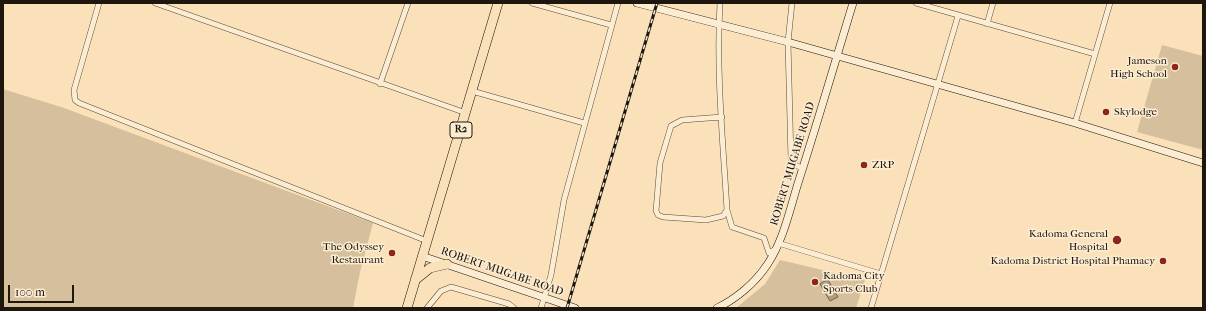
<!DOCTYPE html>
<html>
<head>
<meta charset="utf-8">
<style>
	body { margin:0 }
	#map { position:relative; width:1206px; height:311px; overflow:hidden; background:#fbe1b9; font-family:"IM FELL French Canon",serif }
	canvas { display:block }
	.frame { position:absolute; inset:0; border:4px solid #1e170d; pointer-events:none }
	.scale { position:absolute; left:8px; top:285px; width:66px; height:18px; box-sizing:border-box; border:2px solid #1e170d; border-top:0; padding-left:5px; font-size:12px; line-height:14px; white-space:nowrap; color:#1e170d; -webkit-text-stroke:3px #fcecd2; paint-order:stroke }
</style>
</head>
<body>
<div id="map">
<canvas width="1206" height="311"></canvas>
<div class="frame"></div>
<div class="scale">100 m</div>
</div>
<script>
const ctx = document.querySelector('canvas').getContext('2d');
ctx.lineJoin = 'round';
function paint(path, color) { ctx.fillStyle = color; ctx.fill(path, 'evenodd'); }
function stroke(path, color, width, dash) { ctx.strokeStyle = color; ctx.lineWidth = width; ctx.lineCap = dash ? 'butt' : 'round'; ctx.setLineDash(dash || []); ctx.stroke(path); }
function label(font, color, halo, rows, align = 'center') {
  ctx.font = font + ' "IM FELL French Canon",serif'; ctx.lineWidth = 3; ctx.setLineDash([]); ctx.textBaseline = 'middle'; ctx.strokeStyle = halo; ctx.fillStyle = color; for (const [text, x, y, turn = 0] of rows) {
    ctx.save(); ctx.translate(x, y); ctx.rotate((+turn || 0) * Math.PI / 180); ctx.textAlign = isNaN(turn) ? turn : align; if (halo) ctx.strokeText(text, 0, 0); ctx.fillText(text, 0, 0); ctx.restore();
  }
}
paint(new Path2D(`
	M1162,45l41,11v94l-66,-18z
	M3,89l61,19 309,115 -13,49 -7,36h-350z
	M780,260l85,20 -9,28h-120l29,-24z`), '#d5bf9c');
const water = new Path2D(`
	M828,280l10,17 -8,4 -10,-17z`);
paint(water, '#b09c7f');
stroke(water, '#766751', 1);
const street = new Path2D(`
	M99,3l-25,87 1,10 4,3 348,138
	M155,3l311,110
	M532,3l79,22
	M720,3c-4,69 3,139 7,207l-4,6 -17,4 -43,-3 -5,-2 -2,-4 4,-48 11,-37 11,-6 40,-3
	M792,3l-4,39 3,118 3,4 9,5
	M916,3l179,51
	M987,24l6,-21
	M380,84l28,-81
	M472,91l112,32
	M1075,123l35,-120
	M727,210l5,17 32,11 5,15 5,-3
	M778,243l103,31
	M427,308l14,-17 10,-4 58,17 5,4
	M541,308l10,-33 13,-75 54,-197
	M871,308l87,-292`);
const secondary = new Path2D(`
	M637,3l151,39 287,81 128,40
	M422,256l153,52
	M717,308c19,-9 38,-25 50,-43 17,-25 23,-57 32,-85 19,-59 36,-118 54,-177`);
const highway = new Path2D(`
	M415,280l15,-12 17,-4
	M407,308l91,-305`);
stroke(street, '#554a38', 6);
stroke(secondary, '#1e170d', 8);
stroke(highway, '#1e170d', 10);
stroke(street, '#fcecd2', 5);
stroke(secondary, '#fcecd2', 7);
stroke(highway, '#fbe1b9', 9);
const rail = new Path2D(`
	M567,308l90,-305`);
stroke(rail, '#1e170d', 3);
stroke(rail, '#fcecd2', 1.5, [4.5]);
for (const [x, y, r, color] of [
	[1175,67,4,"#8f2418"],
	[1106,112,4,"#8f2418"],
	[864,165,4,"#8f2418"],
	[1117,240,5,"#8f2418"],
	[392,253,4,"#8f2418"],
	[1163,261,4,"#8f2418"],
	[815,282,4,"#8f2418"]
]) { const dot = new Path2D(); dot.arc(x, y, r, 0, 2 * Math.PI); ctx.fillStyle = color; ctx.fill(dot); stroke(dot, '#fcecd2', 1.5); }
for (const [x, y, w] of [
	[461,130,22]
]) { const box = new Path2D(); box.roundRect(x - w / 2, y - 8, w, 16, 3); ctx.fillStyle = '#fcecd2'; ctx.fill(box); stroke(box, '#1e170d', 1); }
label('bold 10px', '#1e170d', null, [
	["R2",461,130]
]);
label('11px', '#1e170d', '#fcecd2', [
	["Jameson",1167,61],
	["High School",1167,74],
	["Skylodge",1114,112,"left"],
	["ZRP",872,165,"left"],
	["Kadoma General",1108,234],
	["Hospital",1108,247],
	["The Odyssey",384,247],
	["Restaurant",384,260],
	["Kadoma District Hospital Phamacy",1155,261],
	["Kadoma City",823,276,"left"],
	["Sports Club",823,289,"left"]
], 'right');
label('11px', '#1e170d', '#fcecd2', [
	["ROBERT MUGABE ROAD",793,164,-73],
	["ROBERT MUGABE ROAD",502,272,19]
]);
</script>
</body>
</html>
